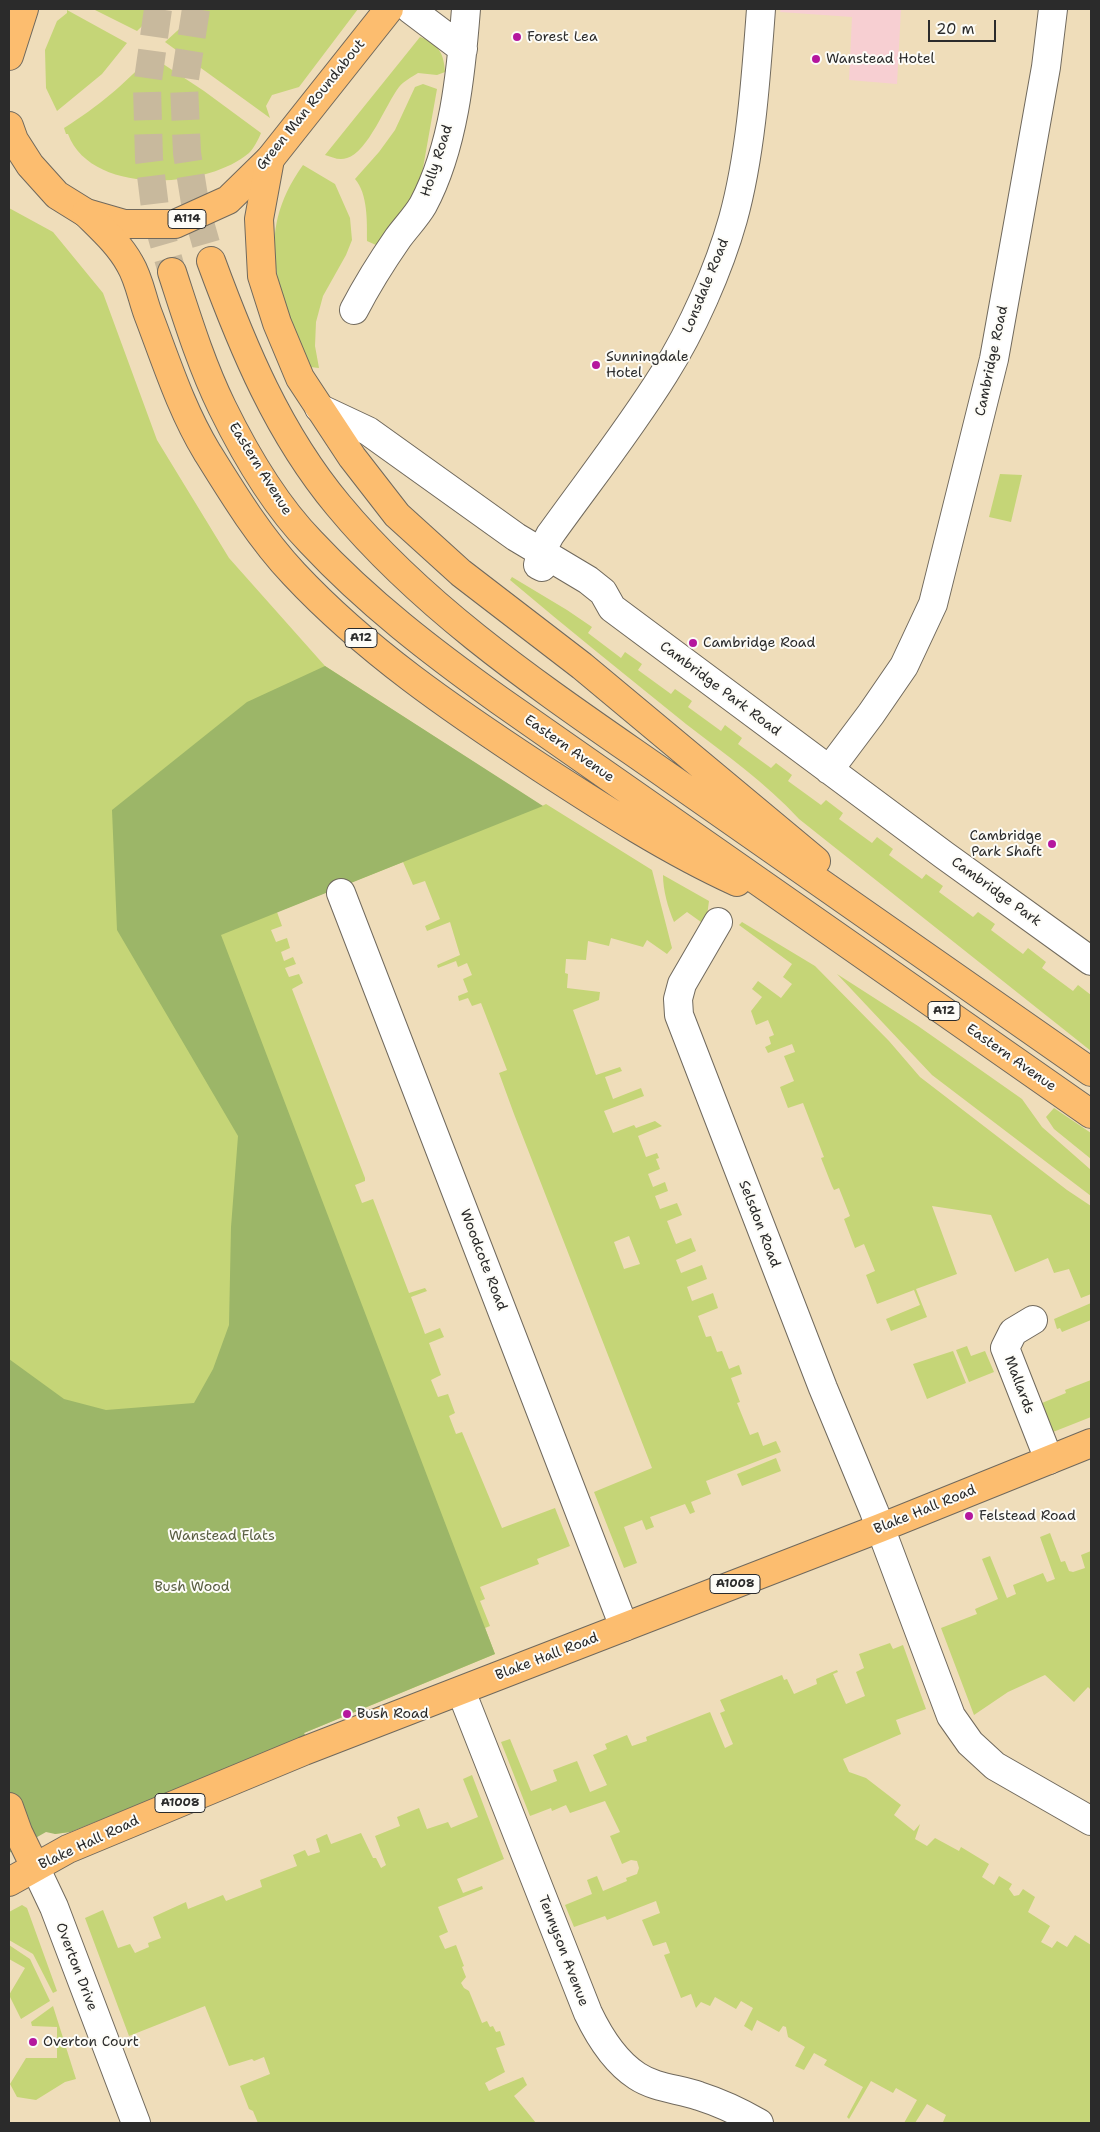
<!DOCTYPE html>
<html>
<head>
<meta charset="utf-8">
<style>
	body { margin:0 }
	#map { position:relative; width:1100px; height:2132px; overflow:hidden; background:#efddba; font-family:"Shantell Sans",sans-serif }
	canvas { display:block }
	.frame { position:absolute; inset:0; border:10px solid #2b2b2b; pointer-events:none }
	.scale { position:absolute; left:928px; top:20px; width:68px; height:22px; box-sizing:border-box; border:2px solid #2b2b2b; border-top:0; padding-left:6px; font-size:15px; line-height:18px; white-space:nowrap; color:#2b2b2b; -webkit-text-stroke:4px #fdfcf7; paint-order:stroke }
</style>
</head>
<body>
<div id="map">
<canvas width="1100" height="2132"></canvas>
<div class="frame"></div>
<div class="scale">20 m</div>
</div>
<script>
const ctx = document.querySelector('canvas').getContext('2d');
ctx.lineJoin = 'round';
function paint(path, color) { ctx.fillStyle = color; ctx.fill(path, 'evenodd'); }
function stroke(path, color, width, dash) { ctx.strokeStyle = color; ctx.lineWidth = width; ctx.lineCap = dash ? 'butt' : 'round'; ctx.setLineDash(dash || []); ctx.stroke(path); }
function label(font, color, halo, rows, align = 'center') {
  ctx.font = font + ' "Shantell Sans",sans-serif'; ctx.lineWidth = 4; ctx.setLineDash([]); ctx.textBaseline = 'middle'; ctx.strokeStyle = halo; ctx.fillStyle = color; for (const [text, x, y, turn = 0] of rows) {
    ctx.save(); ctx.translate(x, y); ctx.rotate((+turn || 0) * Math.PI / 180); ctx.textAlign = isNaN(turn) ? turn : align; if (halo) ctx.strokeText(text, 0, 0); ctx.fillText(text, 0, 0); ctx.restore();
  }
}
paint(new Path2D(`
	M781,9h120l-4,75 -48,-4 3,-63 -72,-5z`), '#f7cfd2');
paint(new Path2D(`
	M93,9h67l-23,22z
	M201,9h157l-59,78 -27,8 -6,11 4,12 -105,-76z
	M67,10l60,33 -25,31 -45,37 -11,-23 -1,-38 12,-29 10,-8z
	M420,37c19,7 24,17 25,35l-8,3 -19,-2c-6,4 -14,8 -19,14 -13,17 -31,65 -52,71 -8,3 -15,-1 -22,-3z
	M151,56l53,35 57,42c-3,7 -7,15 -12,20 -42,36 -158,43 -181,-19h-2l-2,-6c35,-22 58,-42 87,-72z
	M423,84l14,5 -17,96 -24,38 -20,22 -9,-4c0,-19 1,-47 -12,-62l24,-27 16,-22 20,-43z
	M303,165l32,19 15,34 2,22 -6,15 -23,41 -7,26 -1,24 4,22 -9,-1c-30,-74 -59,-129 -7,-202z
	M9,208l44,24 50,61 54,147 72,118 96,108 217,140 4,-2 106,66 20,78 -5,6 -20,-14 -4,7 -32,-9 -2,8 -21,-5 -2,19 -20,-1 -1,14 3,1 -1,14 33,4 -1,8 -26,10 23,65 24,-8 2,4 -17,6 8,22 28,-11 3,8 -40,15 9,22 21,-8 2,3 19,-7 7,5 -24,10 8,21 11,-4 2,5 -3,1 4,10 -12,5 5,13 12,-5 3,9 -13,5 5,13 17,-6 5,12 -15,6 9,23 15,-6 5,13 -20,9 5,13 21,-8 5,14 -20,8 5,14 21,-8 5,15 -20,8 8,21 5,-1 6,16 5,-1 7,18 10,-4 3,9 -11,4 9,24 -3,1 13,32 8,-3 5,14 13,-5 5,11 -75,29 5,13 -20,8 4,10 -5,2 -5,-10 -35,13 4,10 -8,3 -4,-10 -18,7 13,36 -13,5 -30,-76 58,-24 -138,-354 -15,-41 8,-3 -26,-67 -9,3 -4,-8 -9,3 -1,-5 10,-4 -5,-13 9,-4 -5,-12 -9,4 -2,-6 -18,7 -1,-3 23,-10 -10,-33 -23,9 -2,-5 15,-7 -15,-38 -12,4 -10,-23 -126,50 5,14 -11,4 5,12 11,-4 3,10 -9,4 3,9 9,-4 3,7 -11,4 4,9 10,-3 4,9 -11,6 73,189v3l-10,4 7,18 11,-4 36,94 16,-5 2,3 -16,6 14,37 15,-6 4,9 -15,6 12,32 -10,5 7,17 10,-3 7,19 -6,3 7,18 6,-2 40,96 53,-20 15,38 -33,13 2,5 -59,23 5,12 -5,2 10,25 -5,2 10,26 -191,79 2,4 -236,95 -15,2 -46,-102zM629,1236l11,28 -16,5 -10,-27z
	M1000,474l22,1 -11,47 -22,-5z
	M512,577l55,33 25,17 -4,6 33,25 4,-6 17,12 -4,6 33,24 4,-5 17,12 -4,6 33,24 4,-6 17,13 -4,6 33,24 5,-5 16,12 -4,6 33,24 5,-5 17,13 -4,6 33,24 5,-6 16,12 -4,6 33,24 4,-5 17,12 -4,6 34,25 5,-5 17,12 -4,6 32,24 5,-6 18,14 -4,6 31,23 5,-6 13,10v56l-292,-232c-33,-36 -74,-65 -113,-95 -59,-48 -118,-95 -176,-144z
	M663,875l46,26 -2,15 -6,6 -14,-10 -13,10c-6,-14 -11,-32 -11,-47z
	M742,922l73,44 74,75 31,36 147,113 24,16v88l-10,4 -12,-29 -15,4 -6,-15 -33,14 -24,-57 -59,-9 25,68 -41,15 11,28 -36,14 -5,-12 34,-14 -6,-15 -37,14 -11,-29 9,-4 -11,-27 -9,4 -11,-29 6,-3 -11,-28 -5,2 -2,-4 -11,-28 3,-1 -21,-54 -15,5 -8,-21 14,-6 -10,-25 11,-4 -3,-8 -24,9 -3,-6 6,-3 -2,-7 5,-2 -6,-15 -12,5 -5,-14 11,-14 -10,-8 6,-8 23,17 11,-14 -9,-7 9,-13 -53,-39z
	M837,974l81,52 104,73 20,28 49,43v26l-159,-121z
	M1054,1108l37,25v26l-37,-30 -8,-12z
	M1091,1303v17l-29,12 -2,-4 -3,1 -3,-10z
	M967,1346l4,10 14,-5 9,21 -25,10 -13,-32z
	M953,1351l13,32 -39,16 -14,-35z
	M1091,1380v37l-38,15 -11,-29 24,-10 -1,-3z
	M776,1458l5,13 -39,15 -5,-12z
	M1050,1533l11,29 4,-1 4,10 4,1 12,-4 -4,-13 10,-4v139l-3,-3 -14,15 -29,-27 -37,17 -34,23 -33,-87 36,-14 -2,-5 23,-10 -16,-40 8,-3 17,42 9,-4 -3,-9 30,-12 4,9 8,-3 -15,-42z
	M890,1643l3,6 10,-4 23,64 -30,11 5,14 -58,25 6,13 17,6 35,27 -7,10 20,16 6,-7 -5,15 12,7 8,-8 24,13 2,-4 28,17 -7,13 12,8 5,-9 13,8 -3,5 5,7 5,-1 4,-6 12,8 -7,15 22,14 -9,16 11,6 5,-7 10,6 8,-12 16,10v178h-145l-3,-1 3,-7 -19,-11 -12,19h-11l13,-23 -21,-12 -3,5 -22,-12 -22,38 -2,-2 16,-30 -39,-22 3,-5 -13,-7 -10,17 -9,-4 10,-19 -17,-10 -2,-10 -3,-1 -4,6 -22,-12 -5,11 -8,-5 9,-18 -12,-7 -5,8 -21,-12 -5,9 -9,-4 -5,6 -5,-14 -10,4 -17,-43 6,-2 -4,-11 -13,4 -11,-26 18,-7 -4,-12 -49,19 -2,-4 -31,11 -9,-22 27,-11 -5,-14 10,-4 6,15 24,-10 -1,-3 11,-4 2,-6 -2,-7 -6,-1 -9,4 -12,-28 10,-4 -15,-31 -35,12 -4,-8 -14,6 -1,-3 -21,8 -29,-74 9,-3 21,52 26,-10 -4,-11 24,-9 13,31 17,-7 -14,-30 14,-6 -2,-5 22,-9 5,11 15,-5 -1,-4 64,-25 15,36 8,-4 -13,-31 5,-2 -5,-11 62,-25 2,5 3,-1 7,15 23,-10 -1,-5 21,-9 1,2 -5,2 13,30 19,-8 -9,-24 8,-4 -5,-14z
	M472,1775l32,84 -47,20 6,14 19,-7 1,3 -45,18 10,25 -9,4 6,13 11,-4 8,21 -2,1 4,10 -5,6 3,5 5,3 13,32 5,-2 3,6 3,-1 3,6 4,-1 5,14 -9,3 9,24 -20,11 4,8 34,-14 4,8 -13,11 22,27h-278l-5,-12 -4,-2 -9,-23 30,-12 -6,-17 -10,4 -2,-2 -23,7 -24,-60 -76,30 -44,-118 18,-8 15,38 12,-4 5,9 14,-6 -1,-4 13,-5 -8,-21 33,-15 2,7 35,-14 3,6 36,-14 -2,-7 37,-14 -4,-11 12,-5 3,6 12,-4 -4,-13 11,-5 4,10 30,-11 12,25h3l5,10 5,-3 -11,-29 25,-10 -3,-9 22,-9 8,21 21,-7 3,6 27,-11 -15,-38z
	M22,1905l5,3 30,83 -4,2 -20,-39 -24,-14v-28z
	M9,1945l21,14 20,42 -29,18 -12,-24 16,-27 -16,-9z
	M53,2006l23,73 -11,3 -29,18 -19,-3 -7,-13 16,-26h31v-31l-25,-1 -1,-4z`), '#c5d577');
paint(new Path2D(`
	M325,666l218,140 -322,129 274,719 -191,79 2,4 -236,95 -15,2 -9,-2 -37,21v-494l55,40 42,11 88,-7 19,-34 16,-44 2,-98 7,-91 -121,-206 -5,-120 135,-108z`), '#9cb668');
stroke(new Path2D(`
	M158,9l-11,78 2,72 7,57 16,56
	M196,9l-12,76 3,68 9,56 15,52`), '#c8b99d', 28, [28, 14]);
const minor = new Path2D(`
	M410,9l53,40
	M354,310c13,-25 28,-49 44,-72 8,-11 18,-21 25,-33 31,-58 38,-132 43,-196
	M319,408l49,23 148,106 72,43 15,12 9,16 332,247 147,106
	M542,567l-4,-2 3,-13 9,-17c38,-53 79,-105 114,-161 28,-44 55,-105 69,-155 18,-65 23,-143 28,-210
	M829,770l42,-56 33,-48 29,-62 61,-245 52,-292 7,-58
	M341,893l283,734
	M718,922l-36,62 -4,15 1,16 144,373 51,123 77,205 19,27 25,23 96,55
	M1033,1320l-20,12 -8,16 44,112
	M461,1691l127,322c11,23 26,48 49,63 18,12 42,13 62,20 22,7 41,16 60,27
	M35,1867l19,40 82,216`);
const major = new Path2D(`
	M9,56l15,-47
	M9,126l5,14 16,25 27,30 29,18 38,11h51l53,-24 42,-41 119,-150
	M9,1807l9,25 17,35
	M9,1882l59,-33 236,-98 576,-223 211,-85`);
const highway = new Path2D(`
	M270,159l-11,60 3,57 15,47 23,55 52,79 45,58 64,58 121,93 234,195
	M86,213c16,16 33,31 44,51 9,15 12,34 18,50 18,47 33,95 59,138 26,42 53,86 87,122 72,77 159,136 247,194 63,41 128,83 196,114
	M211,261c32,87 67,172 127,244 91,110 214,190 331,272 140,99 281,197 422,295
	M172,272c15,46 29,92 50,135 23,47 52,97 89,135 57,61 121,110 188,158l592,414`);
stroke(minor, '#70695d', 30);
stroke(major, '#70695d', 30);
stroke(highway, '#70695d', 30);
stroke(minor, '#fff', 28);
stroke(major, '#fcbd6f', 28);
stroke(highway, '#fcbd6f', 28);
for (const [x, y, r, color] of [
	[517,37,5,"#b5179e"],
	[816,59,5,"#b5179e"],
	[596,365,5,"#b5179e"],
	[693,643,5,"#b5179e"],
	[1052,844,5,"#b5179e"],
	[969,1516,5,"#b5179e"],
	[347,1714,5,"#b5179e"],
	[33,2042,5,"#b5179e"]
]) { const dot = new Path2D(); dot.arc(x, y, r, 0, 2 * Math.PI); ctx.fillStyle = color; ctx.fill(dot); stroke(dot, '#fdfcf7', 2); }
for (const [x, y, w] of [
	[187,219,38],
	[361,638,32],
	[944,1011,32],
	[735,1584,50],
	[180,1803,50]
]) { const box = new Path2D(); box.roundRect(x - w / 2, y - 9.5, w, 19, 4); ctx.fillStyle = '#fdfcf7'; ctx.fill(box); stroke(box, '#2b2b2b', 1); }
label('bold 12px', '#2b2b2b', null, [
	["A114",187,219],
	["A12",361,638],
	["A12",944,1011],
	["A1008",735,1584],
	["A1008",180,1803]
]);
label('14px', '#2b2b2b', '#fdfcf7', [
	["Forest Lea",527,37],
	["Wanstead Hotel",826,59],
	["Sunningdale",606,357],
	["Hotel",606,373],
	["Cambridge Road",703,643],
	["Cambridge",1042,836,"right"],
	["Park Shaft",1042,852,"right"],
	["Felstead Road",979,1516],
	["Bush Road",357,1714],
	["Overton Court",43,2042]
], 'left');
label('14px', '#2b2b2b', '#fdfcf7', [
	["Green Man Roundabout",311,105,-51],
	["Holly Road",437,161,-72],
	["Lonsdale Road",706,286,-68],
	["Cambridge Road",992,361,-78],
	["Eastern Avenue",260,469,58],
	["Cambridge Park Road",720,689,37],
	["Eastern Avenue",569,749,35],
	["Cambridge Park",996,892,36],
	["Eastern Avenue",1011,1058,35],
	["Selsdon Road",759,1224,69],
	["Woodcote Road",483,1260,69],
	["Mallards",1019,1385,69],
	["Blake Hall Road",925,1510,-22],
	["Blake Hall Road",547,1657,-21],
	["Blake Hall Road",89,1843,-25],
	["Tennyson Avenue",563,1951,69],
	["Overton Drive",76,1967,69]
]);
label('14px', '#595e42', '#fdfcf7', [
	["Wanstead Flats",222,1536],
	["Bush Wood",192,1587]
]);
</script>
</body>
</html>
